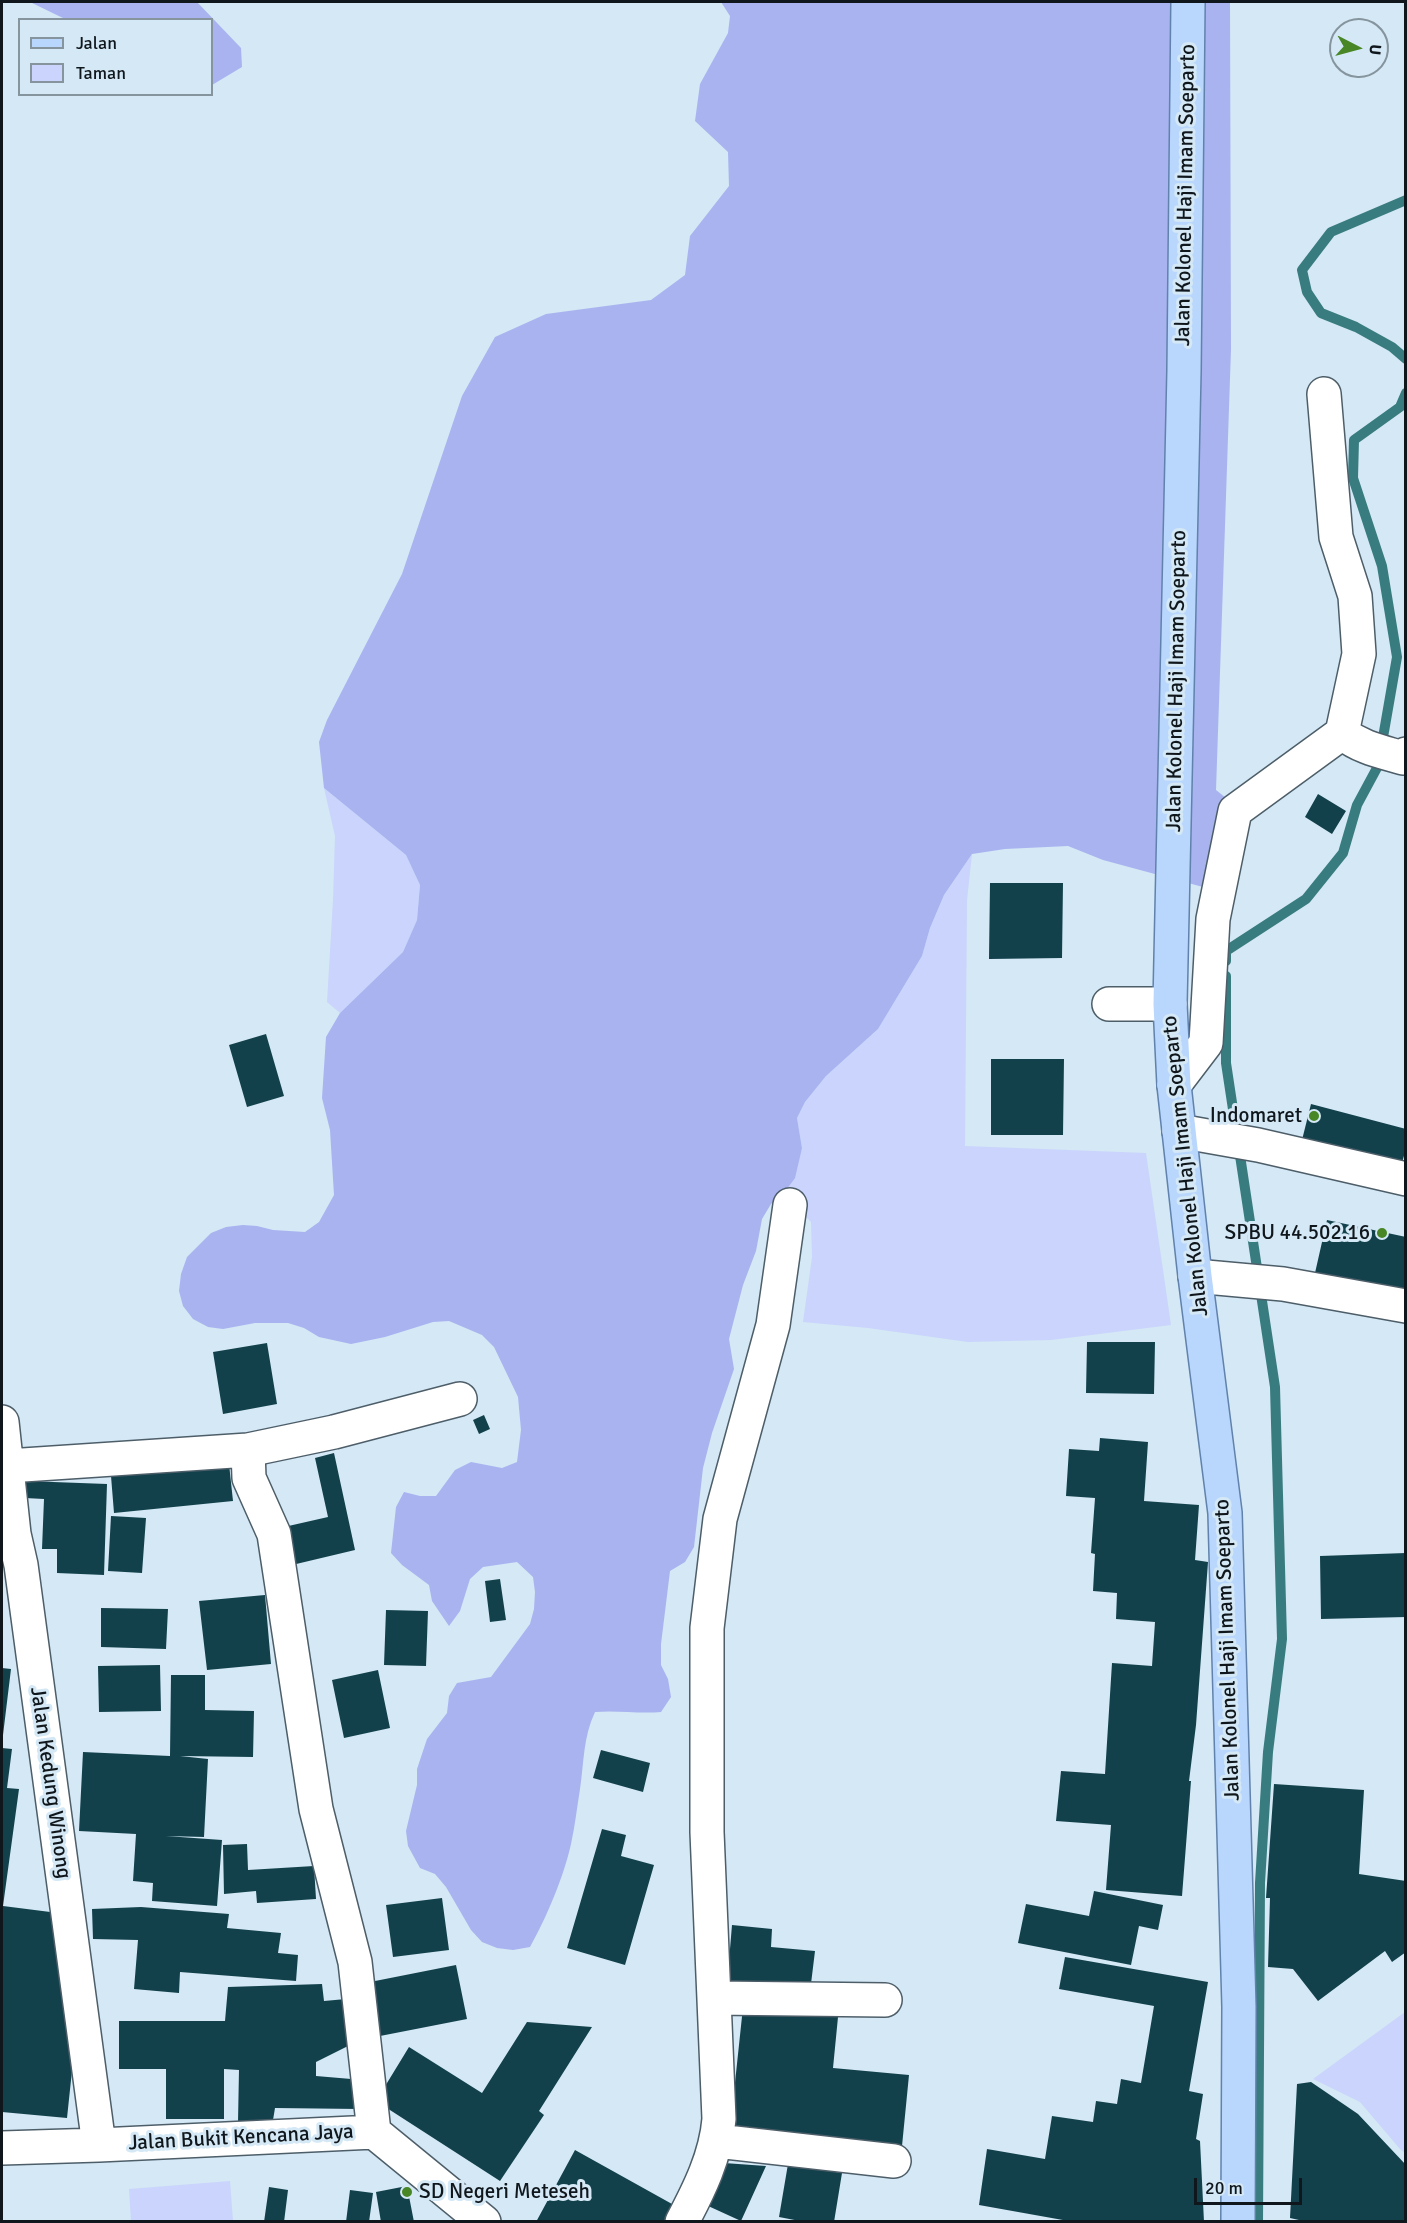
<!DOCTYPE html>
<html>
<head>
<meta charset="utf-8">
<style>
	body { margin:0 }
	#map { position:relative; width:1407px; height:2223px; overflow:hidden; background:#d4e8f5; font-family:Signika,sans-serif }
	canvas { display:block }
	.frame { position:absolute; inset:0; border:3px solid #10171c; pointer-events:none }
	.legend { position:absolute; left:18px; top:18px; width:195px; height:78px; box-sizing:border-box; background:#d4e8f5; border:2px solid #86949e; margin:0; padding:8px 10px; list-style:none; font-size:18px; color:#10171c }
	.legend li { display:flex; align-items:center; gap:12px; height:30px }
	.legend b { width:30px; border:2px solid #86949e }
	.north { position:absolute; left:1329px; top:18px; width:60px; height:60px; box-sizing:border-box; background:#d4e8f5; border:2px solid #86949e; border-radius:50%; rotate:96deg; font-size:16px; font-weight:700; line-height:24px; text-align:center; color:#10171c }
	.north::after { content:''; display:block; margin:auto; width:21px; height:27px; background:#488626; clip-path:polygon(50% 0,100% 100%,50% 72%,0 100%) }
	.scale { position:absolute; left:1194px; top:2178px; width:108px; height:27px; box-sizing:border-box; border:3px solid #10171c; border-top:0; padding-left:8px; font-size:18px; line-height:21px; white-space:nowrap; color:#10171c; -webkit-text-stroke:4px #d4e8f5; paint-order:stroke }
</style>
</head>
<body>
<div id="map">
<canvas width="1407" height="2223"></canvas>
<div class="frame"></div>
<ul class="legend">
<li><b style="height:8px;background:#b9d6fc"></b>Jalan</li>
<li><b style="height:16px;background:#cbd4fc"></b>Taman</li>
</ul>
<div class="north">U</div>
<div class="scale">20 m</div>
</div>
<script>
const ctx = document.querySelector('canvas').getContext('2d');
ctx.lineJoin = 'round';
function paint(path, color) { ctx.fillStyle = color; ctx.fill(path, 'evenodd'); }
function stroke(path, color, width, dash) { ctx.strokeStyle = color; ctx.lineWidth = width; ctx.lineCap = dash ? 'butt' : 'round'; ctx.setLineDash(dash || []); ctx.stroke(path); }
function label(font, color, halo, rows, align = 'center') {
  ctx.font = font + ' Signika,sans-serif'; ctx.lineWidth = 6; ctx.setLineDash([]); ctx.textBaseline = 'middle'; ctx.strokeStyle = halo; ctx.fillStyle = color; for (const [text, x, y, turn = 0] of rows) {
    ctx.save(); ctx.translate(x, y); ctx.rotate((+turn || 0) * Math.PI / 180); ctx.textAlign = isNaN(turn) ? turn : align; if (halo) ctx.strokeText(text, 0, 0); ctx.fillText(text, 0, 0); ctx.restore();
  }
}
paint(new Path2D(`
	M324,788l82,67 14,30 -3,35 -14,32 -63,61 -13,-11 6,-102 2,-64z
	M972,854l-5,46 -2,246 181,7 25,172 -120,15 -83,2 -100,-14 -65,-6 9,-65 -1,-35 -27,-29 18,-45 -5,-30 8,-16 21,-26 52,-47 44,-73 8,-28 14,-33z
	M1405,2012v141l-5,-4 -40,-47 -47,-23z
	M230,2181l3,40h-102l-2,-32z`), '#cbd4fc');
paint(new Path2D(`
	M30,2h167l44,46 1,19 -30,18v-65l-147,-1z
	M721,2h509l1,347 -15,441 10,8 -23,89 -100,-27 -35,-14 -63,3 -33,5 -28,41 -14,33 -8,28 -44,73 -52,47 -21,26 -8,16 5,30 -7,30 -11,15 -13,11 -9,15 -6,32 -13,34 -14,54 5,30 -22,64 -9,35 -9,79 -9,15 -15,9 -9,73v21l7,14 3,18 -10,15c-22,2 -44,-2 -66,0 -12,25 -11,51 -15,77 -3,18 -5,37 -9,55 -7,32 -25,75 -41,103l-17,3 -16,-2 -15,-6 -11,-12 -25,-43 -11,-13 -15,-6 -12,-22 -2,-15 11,-46v-16l10,-30 20,-26 2,-17 8,-13 34,-6 39,-53 4,-15 1,-17 -2,-15 -16,-15 -34,5 -13,12 -10,32 -11,15 -17,-25 -3,-16 -27,-20 -11,-12 5,-46 8,-15 16,4h16l19,-26 16,-8 31,6 15,-6 4,-32 -3,-33 -24,-50 -12,-12 -33,-14 -16,1 -48,15 -34,7 -32,-7 -15,-9 -16,-5h-33l-32,6 -15,-2 -15,-8 -10,-13 -4,-15 2,-17 6,-17 24,-24 15,-6 17,-2 14,1 16,4 32,2 14,-10 15,-27 -4,-65 -8,-32 4,-61 14,-24 63,-61 14,-32 3,-35 -14,-30 -82,-67 -5,-46 8,-22 75,-146 60,-178 33,-59 51,-23 105,-14 34,-25 5,-39 39,-50 -1,-34 -33,-31 5,-37 28,-51 2,-17z`), '#a8b3f0');
stroke(new Path2D(`
	M1406,200l-75,32 -29,38 5,22 14,21 35,14 36,20 14,12
	M1226,961v-10l80,-52 37,-46 14,-48 21,-39 19,-109 -15,-91 -29,-88 1,-38 46,-33 6,-14
	M1226,976v87l49,324 7,252 -14,113 -8,131 -2,339`), '#397c7f', 10);
paint(new Path2D(`
	M1318,794l28,17 -14,23 -27,-17z
	M990,883h73l-1,75 -73,1z
	M266,1034l18,62 -37,11 -18,-62z
	M991,1059h73l-1,76h-72z
	M1311,1104l95,25v20l-5,17 -99,-26z
	M1327,1220l79,17v56l-91,-20z
	M1087,1342h68l-1,52 -68,-1z
	M267,1343l10,61 -54,10 -10,-62z
	M484,1415l6,14 -11,5 -6,-14z
	M1100,1438l48,4 -4,59 55,4 -4,55 13,2 -12,163 -7,56h2l-9,115 -76,-6 5,-65 -55,-4 5,-50 44,3 7,-111 40,3 3,-44 -39,-3 1,-26 -24,-2 2,-37 -4,-1 4,-55 -29,-2 3,-47 30,2z
	M334,1453l21,97 -63,15 -8,-38 44,-10 -13,-59z
	M229,1464l4,37 -119,12 -3,-37z
	M26,1481l81,3 -3,91 -47,-2v-24h-15l2,-50 -19,-1z
	M111,1516l35,2 -4,55 -34,-2z
	M1406,1553v64l-85,2 -1,-63z
	M500,1579l6,41 -16,2 -5,-41z
	M265,1595l6,69 -64,6 -8,-69z
	M101,1608l67,1 -2,40 -65,-2z
	M386,1610l42,1 -2,55 -42,-1z
	M160,1665l1,46 -62,1 -1,-46z
	M2,1668l9,1 -8,66h-1z
	M378,1670l12,58 -46,10 -12,-58z
	M171,1675h34v35l49,1 -1,46 -73,-1 28,3 -4,78 -38,-1 56,4 -5,66 -65,-5 1,-18 -20,-2 3,-47 -57,-3 4,-79 87,4z
	M2,1748l10,1 -5,39 12,1 -16,117 63,8 12,100 -11,104 -65,-6z
	M601,1750l49,13 -7,29 -50,-14z
	M1274,1784l90,6 -5,84 47,7v71l-14,10 -7,-11 -67,50 -25,-32 -25,-2 2,-69h-4z
	M602,1829l24,6 -5,21 33,9 -29,100 -58,-17z
	M247,1844l1,26 66,-4 2,33 -59,4 -1,-12 -32,3 -1,-49z
	M1094,1891l69,14 -5,25 -19,-4 -8,39 -113,-22 8,-39 63,12z
	M442,1898l7,52 -56,7 -7,-52z
	M141,1907l88,7 -2,14 54,5 -3,20 20,2 -2,26 -116,-9 -1,21 -45,-4 4,-49 -45,-1 -1,-30z
	M732,1925l40,4 -1,18 44,4 -5,41 -83,-7z
	M1065,1957l143,25 -19,109 14,3 -7,45 4,2 4,81h-130l-95,-17 8,-56 58,10 7,-43 41,6 3,-21 21,3 4,-25 20,4 13,-77 -95,-17z
	M456,1965l11,54 -87,17 -10,-54z
	M322,1984l2,17 22,-2 4,46 -34,17v14l47,4 -4,29 -84,-1 -3,18 -34,-4 1,-52 -15,-1v50h-58v-50h-47v-48h106l3,-34z
	M743,2007l95,10 -5,51 76,7 -7,71 -172,-16z
	M527,2022l65,5 -53,84 5,4 -44,66 -124,-80 33,-54 73,46z
	M1311,2082l47,32 48,51v57h-98l-18,-4 7,-134z
	M575,2150l106,59 -7,13h-138z
	M724,2163l42,3 -25,55 -35,-16z
	M788,2164l54,9 -8,49h-29l-26,-5z
	M407,2186l7,36h-33l-5,-30z
	M269,2187l19,3 -4,32h-20z
	M350,2190l23,3 -4,29h-23z`), '#12414c');
const minor = new Path2D(`
	M1342,733c20,15 37,18 61,25l3,-4
	M1109,1004h61
	M1174,1085l32,-42 7,-124 22,-108 107,-78 17,-79 -4,-58 -19,-59 -12,-143
	M1179,1131l79,14 148,34
	M1195,1276l88,8 123,22
	M2,1422l12,112 7,31 78,580
	M8,1466l240,-16
	M714,1998l171,2
	M374,2132l-19,-170 -39,-153 -42,-275 -25,-56 -1,-28 86,-18 126,-33
	M717,2141l177,20
	M2,2148l97,-3 275,-13 110,90
	M682,2222c17,-32 34,-66 37,-103l-12,-287v-204l13,-109 53,-194 17,-120`);
const major = new Path2D(`
	M1188,2l-4,369 -14,633 4,81 21,191 30,237 14,494 -1,215`);
stroke(minor, '#4d5e69', 36);
stroke(major, '#6082ac', 36);
stroke(minor, '#fff', 33);
stroke(major, '#b9d6fc', 33);
for (const [x, y, r, color] of [
	[1314,1116,6,"#488626"],
	[1382,1233,6,"#488626"],
	[407,2192,6,"#488626"]
]) { const dot = new Path2D(); dot.arc(x, y, r, 0, 2 * Math.PI); ctx.fillStyle = color; ctx.fill(dot); stroke(dot, '#d4e8f5', 2); }
label('21px', '#10171c', '#d4e8f5', [
	["Jalan Kolonel Haji Imam Soeparto",1186,195,-89],
	["Jalan Kolonel Haji Imam Soeparto",1177,681,-89],
	["Jalan Kolonel Haji Imam Soeparto",1186,1166,-96],
	["Jalan Kolonel Haji Imam Soeparto",1228,1650,-92],
	["Jalan Kedung Winong",50,1783,82],
	["Jalan Bukit Kencana Jaya",241,2138,-3]
]);
label('21px', '#10171c', '#d4e8f5', [
	["Indomaret",1302,1116],
	["SPBU 44.502.16",1370,1233],
	["SD Negeri Meteseh",419,2192,"left"]
], 'right');
</script>
</body>
</html>
